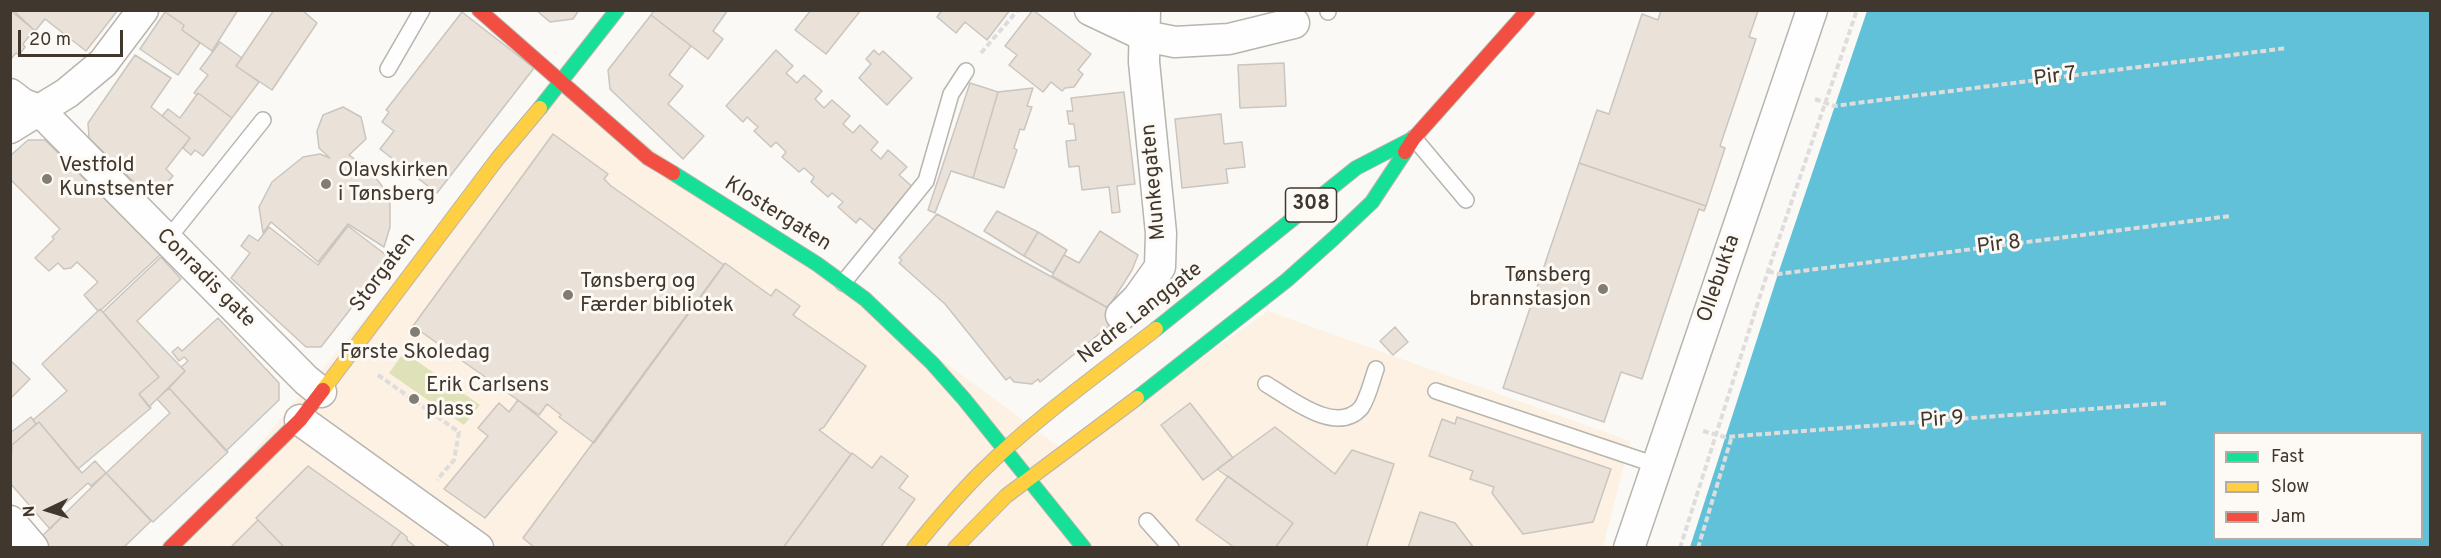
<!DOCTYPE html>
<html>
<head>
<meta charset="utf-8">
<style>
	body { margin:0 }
	#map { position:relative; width:2441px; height:558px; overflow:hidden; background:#fbf9f6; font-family:Overpass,sans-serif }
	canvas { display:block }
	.frame { position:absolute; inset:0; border:12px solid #40382e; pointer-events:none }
	.legend { position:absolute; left:2213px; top:432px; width:210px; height:108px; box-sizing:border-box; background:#fdf9f4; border:2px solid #b1aca5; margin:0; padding:8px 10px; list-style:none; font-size:18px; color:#40382e }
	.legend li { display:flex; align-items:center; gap:12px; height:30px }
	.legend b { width:30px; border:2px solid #b1aca5 }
	.north { position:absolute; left:18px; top:480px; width:60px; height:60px; -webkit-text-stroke:4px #fdf9f4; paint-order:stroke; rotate:266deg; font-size:16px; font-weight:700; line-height:24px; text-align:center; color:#40382e }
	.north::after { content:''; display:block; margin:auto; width:21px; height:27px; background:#40382e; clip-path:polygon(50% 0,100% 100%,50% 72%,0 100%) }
	.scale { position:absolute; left:18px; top:30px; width:105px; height:27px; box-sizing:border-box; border:3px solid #40382e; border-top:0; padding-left:8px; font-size:18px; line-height:21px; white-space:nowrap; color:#40382e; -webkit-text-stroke:4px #fdf9f4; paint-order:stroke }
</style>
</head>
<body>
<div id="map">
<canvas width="2441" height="558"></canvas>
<div class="frame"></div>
<ul class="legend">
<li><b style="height:8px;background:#16e098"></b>Fast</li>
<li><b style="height:8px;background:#ffcf43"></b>Slow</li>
<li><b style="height:8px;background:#f24e42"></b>Jam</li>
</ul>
<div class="north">N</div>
<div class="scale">20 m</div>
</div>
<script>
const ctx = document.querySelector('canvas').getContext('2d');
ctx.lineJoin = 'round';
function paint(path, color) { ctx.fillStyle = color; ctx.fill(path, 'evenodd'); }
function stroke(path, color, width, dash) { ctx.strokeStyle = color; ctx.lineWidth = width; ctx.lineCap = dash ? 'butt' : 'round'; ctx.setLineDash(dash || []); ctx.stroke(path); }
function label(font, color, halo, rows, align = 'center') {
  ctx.font = font + ' Overpass,sans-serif'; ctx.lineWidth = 6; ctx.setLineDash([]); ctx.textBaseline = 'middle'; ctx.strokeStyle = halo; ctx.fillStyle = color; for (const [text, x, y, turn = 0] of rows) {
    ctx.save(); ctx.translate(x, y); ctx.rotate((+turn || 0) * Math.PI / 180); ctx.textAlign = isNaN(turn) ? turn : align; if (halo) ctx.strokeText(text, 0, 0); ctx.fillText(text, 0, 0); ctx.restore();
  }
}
paint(new Path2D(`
	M562,82l506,371 200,-142 362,130 -27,106 -1430,1z`), '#fcf1e2');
paint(new Path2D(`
	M402,355h6l72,50 -16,20 -75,-52z`), '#dfe1b8');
paint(new Path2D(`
	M1867,11h563v536h-740l88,-273zM2214,434h208v104h-208z`), '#61c1d9');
const building = new Path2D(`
	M10,10l24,20 -11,14 2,3 -6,8 -3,-2 -6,7z
	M13,10h105l-32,41 -41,-32 -10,12z
	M166,10h72l-26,41 -30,-21 2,-5 -19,-13z
	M274,10h28l15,13 -45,67 -36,-24z
	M536,10h43l-6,9 -23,3z
	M654,10h74l-15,21 10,8 -15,20 -57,-44z
	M811,10h50l-35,44 -31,-24z
	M942,10h68l-23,30 -22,-18 -9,11 -19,-16z
	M1033,10l58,44 -13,16 5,4 -9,13 -9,1 -3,3 -11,-9 -8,10 -34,-27 8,-10 -12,-9z
	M1661,10l97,1 -9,26 7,2 -36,107 5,2 -19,58 -127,-43 18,-53 12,4 33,-100 16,6z
	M165,12l19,13 -2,5 18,13 -22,32 -38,-26z
	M462,12l72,56 -97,125 -57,-44 14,-18 -12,-9 7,-10 -3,-2z
	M651,15l40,31 -22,29 14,11 -15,18 36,32 -21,23 -73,-70 -2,-19z
	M220,42l22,16 -6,8 23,16 -27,36 -34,-25 -1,2 -3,-2 14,-18 -8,-6z
	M776,50l17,16 -7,7 11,10 7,-8 18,16 -7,8 9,9 8,-8 18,16 -7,8 10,9 7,-8 18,17 -7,8 10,9 7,-9 19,17 -8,8 15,13 -39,43 -15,-13 -4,5 -18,-16 5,-5 -11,-9 -4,4 -17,-15 3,-5 -10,-9 -5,4 -17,-15 4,-5 -10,-10 -5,5 -17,-16 4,-4 -11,-10 -4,5 -17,-16z
	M874,50l5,5 4,-4 29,27 -25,27 -28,-27 12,-14 -5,-5z
	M135,55l36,23 -20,29 39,31 -24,31 7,7 -14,16 -7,-6 -6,8 -57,-56 -1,-15z
	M1284,63l2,43 -46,2 -2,-43z
	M970,83l28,9 -25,86 -22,-7 -16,42 -7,-3z
	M1033,88l-6,18 5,1 -8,23 -4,-1 -6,19 3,2 -13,38 -31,-10 25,-86z
	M1124,92l11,92 -18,2 3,26 -8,1 -3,-26 -27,3 -3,-24 -10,1 -3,-26 10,-1 -2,-16h-5l-2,-13h6l-2,-13z
	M198,93l34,25 -29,38 -8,-6 -4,5 -8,-7 7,-10 -28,-22 6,-7 12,9z
	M343,107l18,10 5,22 -17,16 20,14 13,17 8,18v23l-6,20 -36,-23 -30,38 -47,-40 -8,11 -4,-26 13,-25 31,-25 17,-3 10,4 -11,-10 -2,-17 6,-16z
	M1221,114l3,30 18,-2 3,25 -19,2 2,14 -46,5 -7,-69z
	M553,134l55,40 -4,5 7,7 113,79 -130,178 -35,-26 2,-2 -14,-11 -8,11 -126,-89z
	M28,140h17l116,114 -60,56 -3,1 -14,-16 14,-13 -21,-20 -6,6 -7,1 -6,-6 -9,8 -14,-13 19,-19 -2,-2 8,-8 -50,-50v-23z
	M1579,163l127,43 -2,5 -5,-2 -57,170 -21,-7 -17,50 -101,-34z
	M997,211l41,21 -14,24 -40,-25z
	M937,214l175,96 -2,15 -70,57 -2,-3 -6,5 -18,-2 -4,-5 -4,3 -61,-76 -46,-41 3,-3 -3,-2z
	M348,226l42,32 -69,89h-15l-75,-69 19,-25 -9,-7 8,-11 9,6 11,-14 49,38z
	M1100,231l38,24 -6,15 -24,38 -56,-32 12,-21 15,8z
	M1038,232l29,18 -14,23 -29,-17z
	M161,257l20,22 -44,42 48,50 -36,36 -10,-13 20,-17 -56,-65z
	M725,263l46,33 5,-7 24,17 -7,9 73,51 -42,61 -5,3 32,24 -68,94h-248l-12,-10z
	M100,309l59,68 -20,17 12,14 -73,61 -39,-47 -3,2 -3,-4 34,-29 -25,-27z
	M218,318l61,65v17l-53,51 -57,-63 16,-17 -4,-4 7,-6 -4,-4 -5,4 -7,-9 6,-5 4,4z
	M1395,327l13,15 -15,13 -13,-14z
	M10,360l20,19 -20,20z
	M169,388l59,64 -75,70 -47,-49 64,-60 -13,-14z
	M518,400l39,32 -72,86 -41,-29 44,-53 -10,-8 21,-25 10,9z
	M1190,403l43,55 -30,22 -42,-55z
	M31,417l5,7 -24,21 -2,4v-16z
	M1457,417l154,52 -18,53 -70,12 -31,-41 2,-6 -24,-8 3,-8 -44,-15 13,-37 13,5z
	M39,422l43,51 13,-12 11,12 -15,13 -3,-3 -29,26 6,5 -15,15 -40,-46 2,-38z
	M1275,427l60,47 17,-24 42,14 -28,84h-91l18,-25 -76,-54z
	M852,453l20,15 9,-12 27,20 -9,12 16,11 -35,49h-97z
	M308,466l93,66 -11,16h-105l-27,-28 -2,-2z
	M106,473l45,48 -28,27h-75l-9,-9z
	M1228,476l65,47 -18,25h-40l-39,-28z
	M1420,512l35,11 19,25h-66z
	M258,520l27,28h-55z
	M401,532l6,5v3l10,8h-27z`);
paint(building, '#eae2d8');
stroke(building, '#cac5bf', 1.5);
const lane = new Path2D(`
	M1328,10v2
	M388,69l34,-59
	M1414,138l52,62
	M167,240l96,-120
	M843,283l83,-102 25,-87 15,-23
	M1266,384c24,14 70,52 95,24 7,-10 11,-28 15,-39
	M1436,391l220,74
	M1147,521l24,27`);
const street = new Path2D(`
	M1090,10l55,26 30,6 54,-3 65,-16
	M10,94l13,10 16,6 267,270 15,12
	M10,128l57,-35 36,-30 40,-53
	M1121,315l17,-17 22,-31 1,-34 -17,-171 1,-52
	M300,420l178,128
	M10,521l23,27
	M1629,548l183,-538`);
const fast = new Path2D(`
	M540,108l77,-98
	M673,173l144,91 48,35 67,64 32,36 120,149
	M1156,329l200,-161 56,-29
	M1137,398l150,-118 47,-42 38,-36 33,-50`);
const slow = new Path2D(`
	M323,390l175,-232 42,-50
	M914,548c21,-26 43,-52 67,-76 54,-53 116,-97 175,-143
	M955,548l51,-52 131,-98`);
const jam = new Path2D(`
	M479,10l169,148 25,15
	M1405,152l9,-14 114,-128
	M170,548l130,-128 23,-30`);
stroke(lane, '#b8b4ae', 18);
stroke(street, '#b8b4ae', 33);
stroke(fast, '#b8b4ae', 16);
stroke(slow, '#b8b4ae', 16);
stroke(jam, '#b8b4ae', 16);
stroke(new Path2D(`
	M981,53l37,-43
	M1815,99l19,7 453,-58
	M1768,271l10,3 452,-58
	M378,375l81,57 -5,28 -17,20
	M1703,431l22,6 443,-34
	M1680,548l88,-277 89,-261
	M1698,548l34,-112`), '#dedddc', 4, [6, 3]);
stroke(lane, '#fefefe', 15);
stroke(street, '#fefefe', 30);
stroke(fast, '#16e098', 14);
stroke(slow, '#ffcf43', 14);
stroke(jam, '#f24e42', 14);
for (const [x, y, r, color] of [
	[47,179,6,"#817c74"],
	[326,184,6,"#817c74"],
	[1603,289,6,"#817c74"],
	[568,295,6,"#817c74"],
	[415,332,6,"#817c74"],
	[414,399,6,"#817c74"]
]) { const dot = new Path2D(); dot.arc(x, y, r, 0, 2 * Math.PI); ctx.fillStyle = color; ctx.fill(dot); stroke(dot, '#fdf9f4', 2); }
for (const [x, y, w] of [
	[1311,205,51]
]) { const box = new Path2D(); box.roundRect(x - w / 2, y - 17, w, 34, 4.5); ctx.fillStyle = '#fdf9f4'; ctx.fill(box); stroke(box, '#40382e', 1.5); }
label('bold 20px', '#40382e', null, [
	["308",1311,205]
]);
label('21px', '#40382e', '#fdf9f4', [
	["Pir 7",2055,78,-7],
	["Munkegaten",1155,182,-95],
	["Klostergaten",777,215,32],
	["Pir 8",1999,246,-7],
	["Storgaten",384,273,-53],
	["Conradis gate",205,279,45],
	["Ollebukta",1720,279,-71],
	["Nedre Langgate",1141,314,-38],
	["Pir 9",1942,421,-4]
]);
label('21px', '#40382e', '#fdf9f4', [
	["Vestfold",59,167],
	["Kunstsenter",59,191],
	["Olavskirken",338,172],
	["i Tønsberg",338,196],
	["Tønsberg",1591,277,"right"],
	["brannstasjon",1591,301,"right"],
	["Tønsberg og",580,283],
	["Færder bibliotek",580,307],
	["Første Skoledag",415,354,"center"],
	["Erik Carlsens",426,387],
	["plass",426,411]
], 'left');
</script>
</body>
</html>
